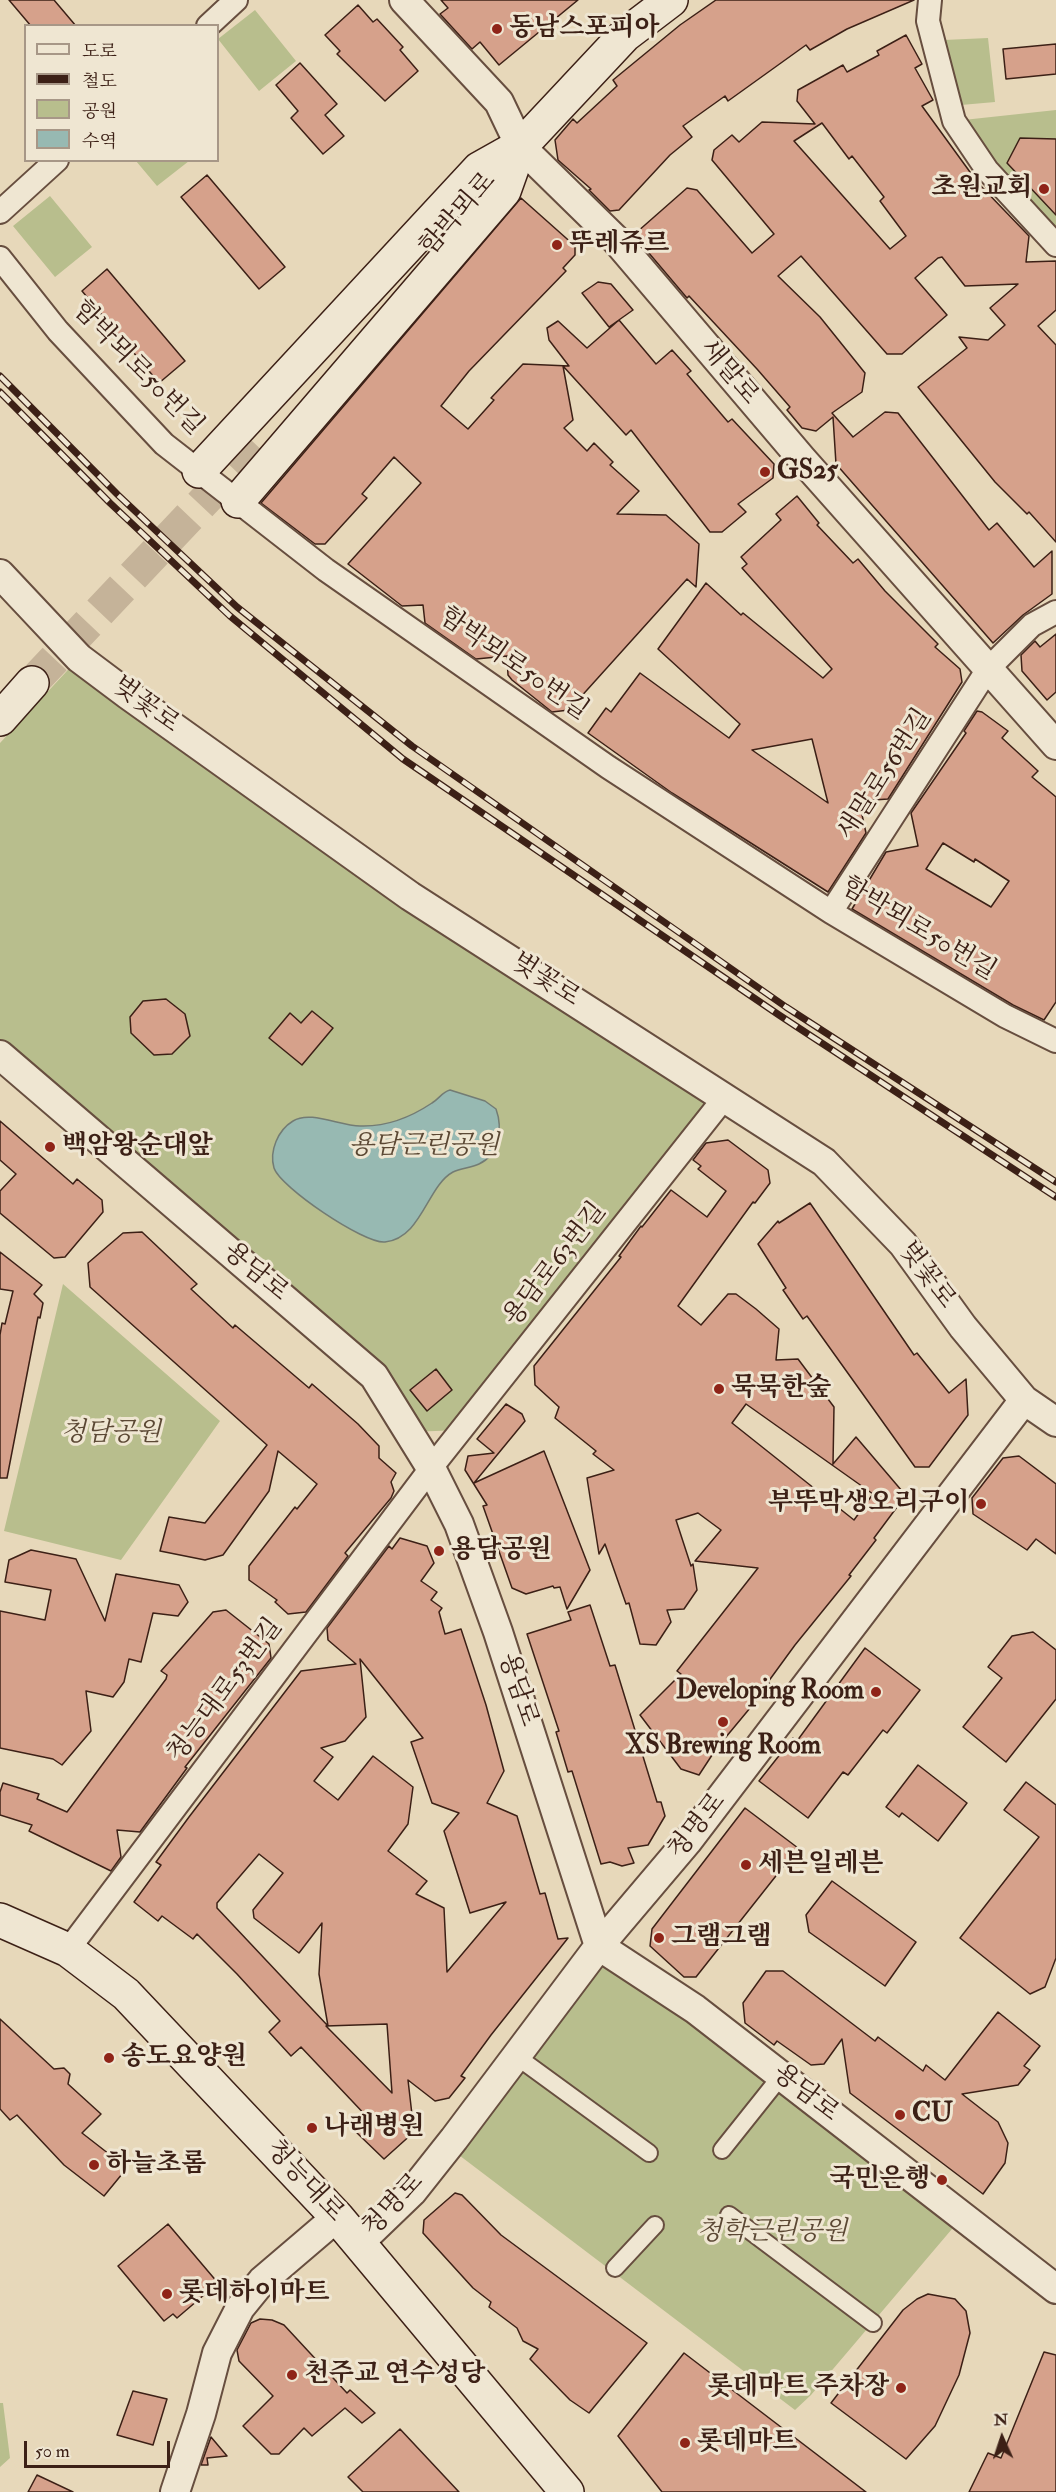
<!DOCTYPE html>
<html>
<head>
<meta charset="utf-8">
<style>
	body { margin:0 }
	#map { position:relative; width:1056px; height:2492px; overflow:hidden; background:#e7d8ba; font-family:"IM FELL Double Pica","Noto Serif KR",serif }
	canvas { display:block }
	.legend { position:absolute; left:24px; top:24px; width:195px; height:138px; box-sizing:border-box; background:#efe6d2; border:2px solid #a79787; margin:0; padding:8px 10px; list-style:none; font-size:18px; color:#3c2016 }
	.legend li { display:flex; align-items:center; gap:12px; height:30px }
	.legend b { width:30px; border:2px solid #a79787 }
	.north { position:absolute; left:972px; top:2408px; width:60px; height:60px; -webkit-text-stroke:4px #efe6d2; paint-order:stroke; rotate:357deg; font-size:16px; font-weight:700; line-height:24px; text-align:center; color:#3c2016 }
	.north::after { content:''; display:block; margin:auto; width:21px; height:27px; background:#3c2016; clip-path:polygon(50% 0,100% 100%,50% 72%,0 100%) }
	.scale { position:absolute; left:24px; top:2441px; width:146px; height:27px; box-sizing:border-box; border:3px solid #3c2016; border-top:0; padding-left:8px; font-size:18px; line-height:21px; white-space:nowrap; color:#3c2016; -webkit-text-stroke:4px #efe6d2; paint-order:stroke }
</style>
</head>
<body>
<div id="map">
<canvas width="1056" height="2492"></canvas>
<ul class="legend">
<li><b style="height:8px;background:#efe6d2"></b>도로</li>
<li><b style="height:8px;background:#3c2016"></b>철도</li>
<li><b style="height:16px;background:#b8be8d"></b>공원</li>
<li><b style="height:16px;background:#97b9b2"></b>수역</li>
</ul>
<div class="north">N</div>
<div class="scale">50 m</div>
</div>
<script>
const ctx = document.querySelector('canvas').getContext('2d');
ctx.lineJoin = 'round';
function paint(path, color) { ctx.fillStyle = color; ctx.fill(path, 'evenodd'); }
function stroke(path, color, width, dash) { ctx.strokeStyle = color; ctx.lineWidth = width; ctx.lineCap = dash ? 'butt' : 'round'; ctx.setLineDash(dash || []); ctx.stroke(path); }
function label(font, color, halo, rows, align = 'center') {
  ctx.font = font + ' "IM FELL Double Pica","Noto Serif KR",serif'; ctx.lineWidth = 6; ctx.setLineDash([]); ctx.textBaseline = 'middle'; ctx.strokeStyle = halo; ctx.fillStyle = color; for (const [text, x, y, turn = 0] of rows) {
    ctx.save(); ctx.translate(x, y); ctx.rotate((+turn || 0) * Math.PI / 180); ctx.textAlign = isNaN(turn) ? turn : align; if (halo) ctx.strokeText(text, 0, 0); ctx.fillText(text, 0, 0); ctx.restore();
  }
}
paint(new Path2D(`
	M255,10l41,51 -37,30 -41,-52z
	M988,38l7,64 -34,3 -17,-65z
	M1056,110v135l-102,-124z
	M136,161h53l-32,25z
	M50,196l42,51 -37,30 -42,-51z
	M79,658l646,439 -263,333 -53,2 -30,-48 -379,-329v-312z
	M63,1284l157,137 -99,139 -117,-29z
	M599,1946l364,270 -152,179 -16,15 -348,-264z
	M0,2403h3l7,55 -10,9z`), '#b8be8d');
const water = new Path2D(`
	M450,1090l35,11 11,8c7,19 3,46 -17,55 -9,4 -18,4 -26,8 -26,14 -31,66 -68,70 -21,2 -105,-55 -111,-74 -5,-17 4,-38 19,-47 17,-11 47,5 67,5 26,1 51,-9 72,-23 7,-4 10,-11 18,-13z`);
paint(water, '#97b9b2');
stroke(water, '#737c74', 1.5);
const building = new Path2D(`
	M9,0h45l22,26h-45z
	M441,0h137l-79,65 -19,-23 -8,7 -32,-35 8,-6z
	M716,0h198l-67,29 -37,21 -4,-5 -78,56 -3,-5 -42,30 9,11 -22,18 -51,55 -9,1 -21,-21 2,-1 -33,-29 -3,-20 18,-21 4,4 40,-37 -4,-6 67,-55z
	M358,5l15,17 4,-3 26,28 -3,3 18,21 -33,30 -48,-47 3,-3 -15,-16z
	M906,35l16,29 -7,4 18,32 -11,6 56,77 51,53 -3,26 30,-1v49l-18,16 18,19v197l-27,-30 -2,2 -32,-32 -77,-95 49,-39 -8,-11 29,3 17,-15 -15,-17 28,-24 -53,2 -23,-29 -4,1 -23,20 32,37 -45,39h-15l-86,-98 -23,20 42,41 45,56 -3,19 -30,21 21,24 32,-25 13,1 91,117 8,-7 37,44 18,-16v43l-29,21 -30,28 -157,-179 -3,-47 -17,14 -14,-3 -15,-18 3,-3 -33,-38 -68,-73 -2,2 -50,-59v-7l50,-44 10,2 55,63 22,-19 -62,-74 2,-10 18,-15 7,7 23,-20 53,2 -18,-23 1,-11 45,-25 4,7 32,-17 -2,-4zM822,123l27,36 3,-3 32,41 -4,4 26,35 -16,13 -96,-108z
	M1056,44v30l-50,5 -3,-30z
	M300,63l37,41 -12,11 19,21 -21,18 -32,-36 7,-7 -22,-26z
	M1020,138l36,1v76l-49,-52z
	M207,175l78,92 -26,22 -78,-92z
	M521,198l54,48v9l-12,13 3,3 -97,100 -28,35 27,23 26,-29 -3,-2 32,-34 46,2 -20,-26 -2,-12 11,-7 29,27 32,-28 37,44 16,-14 19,21 -4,3 41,48 4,-3 42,45 -1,14 -35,26 8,8 -24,20h-12l-79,-102 -5,5 -63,-69 10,54 -9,8 23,23 7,-8 19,19 -3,3 29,26 -22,23 49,1 33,29 -3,43 -9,-8 -118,131 -17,2 -40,-32 -4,-5 -1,-19 -31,3 -51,-36 -2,-18 -21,1 -54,-42 73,-81 -27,-26 -32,37 5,4 -42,46h-10l-54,-41z
	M107,269l78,92 -26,22 -77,-92z
	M598,282l13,2 22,26 -24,17 -27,-34z
	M797,496l22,27 -2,2 36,38 5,-4 27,32 53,53 -3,3 25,22 2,13 -74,117 -29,2 7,32 -38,59 -156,-99 -84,-60 18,-25 5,4 29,-39 89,65 11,-14 -82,-75 48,-66 35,32 2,-2 80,65 9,-9 -90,-101 5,-4 -6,-7 40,-37 -5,-6zM812,739l16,64 -76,-53z
	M1056,634v58l-9,8 -25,-29 -1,-16 14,-14 5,6z
	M977,711l5,1 26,19 -6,7 36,33 -6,6 24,20v205l-12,18 -31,-15 -161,-96 34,-57 32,-6 -7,-33 55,-80 -2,-2zM943,843l31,19 1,-3 34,22 -18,26 -65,-38z
	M166,999l19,15 5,22 -18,18 -18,1 -23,-22 -1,-16 13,-16z
	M312,1011l21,17 -31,37 -33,-27 21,-25 11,10z
	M0,1121l73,63 4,-5 25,21 1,12 -38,45 -11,1 -54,-45v-22l16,-17 -16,-14z
	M728,1140l40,30 2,13 -15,20 -2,-1 -75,104 23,19 27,-31h8l20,15 23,20 -3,31 22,-1 36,48 -1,57 23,-27 46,54 1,8 -29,39 2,2 -27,35 2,1 -56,69 -27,37 2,2 -54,65 -17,26 -18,-6 -41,-54 41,-41 -4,-3 81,-103 -63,-7 26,-31 -23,-17 -22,7 15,46 2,-2 4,26 -13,19 -17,1 4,12 -15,23 -16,-1 -11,-41 -3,1 -21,-60 -6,10 -12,-76 27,-8 -21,-16 3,-3 -41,-33 4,-11 -24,-22 -1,-19 87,-109 -2,-1 22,-30 1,1 29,-37 36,27 19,-26 -28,-22 3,-3 -8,-6 13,-17zM746,1404l127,90 -19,26 -122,-97z
	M810,1203l104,152 3,-2 32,40 17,-14 2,36 -39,52h-14l-108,-151 -4,3 -20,-29 3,-2 -28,-44 20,-23 1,2z
	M142,1232l55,52 -6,5 42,39 2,-3 74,63 3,-4 46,40 21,22v12l17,15 -5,9 3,9 -3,7 -46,55 3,3 -42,56 -18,2 -13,-12 2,-2 -28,-20v-14l46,-59 2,2 20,-25 -39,-33 -9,40 -46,64 -18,5 -45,-9 9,-34 36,6 62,-78 -177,-158 -2,-24 35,-30z
	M0,1252l42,33 -8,9 9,9 -3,15 -2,-1 -31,161h-7v-143l2,-12 3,1 8,-33 -13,-2z
	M436,1369l16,21 -25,21 -17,-21z
	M506,1404l16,10 3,7 -51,62 70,-32 46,119 -23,39 -7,-22 -6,1 -1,-2 -27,8 -14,-6 -29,-82 4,-1 -22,-35 3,-14 26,-3 -17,-14z
	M1019,1456l37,28v70l-20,-15 -9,11 -54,-36 -1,-16 31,-40z
	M400,1538l27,8 7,17 -13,18 16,11 -6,8 11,8 -3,4 6,22 16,-5 25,76 18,66 -17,32 30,13 23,78 5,-1 13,46 10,-1 -77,97 -30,41 4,2 -16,20 -14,3 -27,-21 6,52 -30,27 -28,-27 14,-12 -69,-73 -10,9 -22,-24 11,-11 -43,-47 -40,-40 -4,5 -31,-23 -4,5 -24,-19 27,-37 -5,-3 33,-45 112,-146 55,-7 -28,-24 -1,-12 62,-82 3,3zM360,1659l63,79 -12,4 21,61 27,10 -15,18 26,82 36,-11 -59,70 -3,-64 -28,-14 11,-13 -39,-30 20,-27 5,-37 -40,-31 -35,44 -24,-19 19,-24 -12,-9 24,-7 21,-24zM259,1854l24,19 -30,37 1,8 45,35 23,-30 -3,51 9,52 -111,-118v-5zM387,2024l5,69 -66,-67z
	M31,1550l45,9 29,62 11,-47 63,11 9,17 -10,14 -25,-3 -12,49 -12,-3 -5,23 -11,15 -27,-6 5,40 -29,34 -9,-6 -53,-11v-137l45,9 6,-30 -46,-8 4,-22z
	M590,1605l20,61 5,-1 42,137h4l4,14 -17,29 -20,3 6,15 -12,3 -12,-4 -9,2 -29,-93 -4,1 -12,-40 3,-1 -32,-97 44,-14 -3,-8z
	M226,1610l43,34 2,14 -86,109 2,1 -47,64 -23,-2 4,27 -10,14 -82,-40 3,-6 -32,-10v-23l3,-9 36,11 -2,5 30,13 99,-133 1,-4 -6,-4 52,-59z
	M1033,1632l23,18v49l-50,63 -43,-35 39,-49 -14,-11 24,-31z
	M865,1648l55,42 -33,43 -4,-3 -35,45 -5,-3 -35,46 -49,-37 34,-43 4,3z
	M918,1765l49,38 -29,38 -36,-28 -3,4 -13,-10z
	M1026,1782l30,23v153l-11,29 -15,7 -70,-56 79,-101 -35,-27z
	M745,1808l53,40 -102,129h-12l-34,-31 2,-17z
	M832,1881l84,61 -31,44 -76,-54 -3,-17z
	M766,1971h17l92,70 3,-4 45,34 3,-6 19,15 53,-68 42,34 -16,20 6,4 -12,15 -56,9 36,28 10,21 -3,20 -22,31 -133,-101 -8,-54 -18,25 -13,1 -34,-24 -3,4 -29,-22 -2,-20z
	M0,2019l54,50 10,-1 6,6 -2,10 33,30 -19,19 45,35 -23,28 -40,-31 -47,-50 -7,5 -10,-11z
	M455,2193l7,2 39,40 146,108 -58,70 -19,-13 -40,-41 8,-10 -15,-8 -6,-13 -28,-21 2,-5 -18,-14 -50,-55 1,-13z
	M168,2224l50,59 -41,35 -4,-4 -9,7 -46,-55z
	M928,2294l27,5 11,12 4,22 -11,42 -24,51 -29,33 -75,-56 72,-93 14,-11z
	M260,2319l12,1 12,5 63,68 3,-3 25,23 -13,10 -17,-15 -33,28 -8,-8 -25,26h-8l-28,-28 30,-30 -34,-35 -2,-11 14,-27z
	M1044,2352l12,3v137h-87l19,-39 13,5z
	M684,2353l182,139h-204l-44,-56z
	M133,2391l34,8 -14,46 -36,-10z
	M400,2429l59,63h-96l-15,-15z
	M211,2437l16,19 -20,2 1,7h-7z
	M37,2475l36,17h-45z`);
paint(building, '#d6a18b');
stroke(building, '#3c2016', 1.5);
stroke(new Path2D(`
	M32,683l227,-240`), '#c5b399', 33, [33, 16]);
const pedestrian = new Path2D(`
	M516,2056l133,97
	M722,2150l59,-74
	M729,2215l144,108
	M615,2268l40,-43`);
const minor = new Path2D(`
	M930,0l-2,21 26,100 33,49 69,75
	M208,26l28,-26
	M0,212l57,-52
	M0,258l58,73 106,113 162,126 282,197 223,145 174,104 51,25
	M831,912l157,-243 44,-44 24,-13
	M68,1950l363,-482 294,-371`);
const tertiary = new Path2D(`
	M404,0l95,102 21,44 95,93 187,220 254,286
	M0,574l79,84 48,36 283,202 414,266 79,82 60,83 61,73 32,22
	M0,1055l374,321 57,92 28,56 39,108 101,314 96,63 361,280
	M359,2243l53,-51 42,-53 145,-193 88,-104 337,-442
	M175,2492l26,-78 16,-61 23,-45 22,-27 75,-64`);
const secondary = new Path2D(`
	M506,162l119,-127 46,-35
	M199,471l280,-302 41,-23 -16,45 -266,310
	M0,719l32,-36
	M0,1920l68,30 58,44 211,223 230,275`);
stroke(pedestrian, '#674e3f', 20);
stroke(minor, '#674e3f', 26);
stroke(tertiary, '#674e3f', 32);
stroke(secondary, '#3c2016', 36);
stroke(pedestrian, '#efe6d2', 16);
stroke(minor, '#efe6d2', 22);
stroke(tertiary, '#efe6d2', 28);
stroke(secondary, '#efe6d2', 33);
const rail = new Path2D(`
	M0,376l118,119 119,112 175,139 374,261 270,175
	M0,392l110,111 120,113 173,143 376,256 277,182`);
stroke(rail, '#3c2016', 7);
stroke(rail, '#efe6d2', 4.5, [14]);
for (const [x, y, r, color] of [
	[497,29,6,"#8f2418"],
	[1044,189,6,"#8f2418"],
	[557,245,6,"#8f2418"],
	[765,472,6,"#8f2418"],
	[50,1147,6,"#8f2418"],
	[719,1389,6,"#8f2418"],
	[981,1504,6,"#8f2418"],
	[439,1551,6,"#8f2418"],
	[876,1692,6,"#8f2418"],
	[723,1722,6,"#8f2418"],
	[746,1865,6,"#8f2418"],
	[659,1938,6,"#8f2418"],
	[109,2058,6,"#8f2418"],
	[900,2115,6,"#8f2418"],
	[312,2128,6,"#8f2418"],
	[94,2165,6,"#8f2418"],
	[942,2180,6,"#8f2418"],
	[167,2294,6,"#8f2418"],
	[292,2375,6,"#8f2418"],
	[901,2388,6,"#8f2418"],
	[685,2443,6,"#8f2418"]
]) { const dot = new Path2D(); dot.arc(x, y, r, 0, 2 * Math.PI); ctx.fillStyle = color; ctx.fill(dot); stroke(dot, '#efe6d2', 2); }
label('bold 26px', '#3c2016', '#efe6d2', [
	["동남스포피아",509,29],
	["초원교회",1032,189,"right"],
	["뚜레쥬르",569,245],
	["GS25",777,472],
	["백암왕순대앞",62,1147],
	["묵묵한숲",731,1389],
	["부뚜막생오리구이",969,1504,"right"],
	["용담공원",451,1551],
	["Developing Room",864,1692,"right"],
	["XS Brewing Room",723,1747,"center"],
	["세븐일레븐",758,1865],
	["그램그램",671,1938],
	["송도요양원",121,2058],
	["CU",912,2115],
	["나래병원",324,2128],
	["하늘초롬",106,2165],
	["국민은행",930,2180,"right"],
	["롯데하이마트",179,2294],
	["천주교 연수성당",304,2375],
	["롯데마트 주차장",889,2388,"right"],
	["롯데마트",697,2443]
], 'left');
label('26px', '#3c2016', '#efe6d2', [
	["함박뫼로",459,215,-49],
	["함박뫼로50번길",137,369,46],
	["새말로",728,373,50],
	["함박뫼로50번길",513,665,35],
	["벚꽃로",145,706,36],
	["새말로56번길",886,775,-57],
	["함박뫼로50번길",918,930,31],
	["벚꽃로",545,981,33],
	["용담로63번길",556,1265,-52],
	["용담로",255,1273,40],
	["벚꽃로",926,1276,53],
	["용담로",517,1690,72],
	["청능대로53번길",226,1691,-53],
	["청명로",698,1827,-52],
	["용담로",805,2094,38],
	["청능대로",304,2182,47],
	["청명로",394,2206,-47]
]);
label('italic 26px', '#5b4834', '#efe6d2', [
	["용담근린공원",424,1147],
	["청담공원",111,1434],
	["청학근린공원",772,2233]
]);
</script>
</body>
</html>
